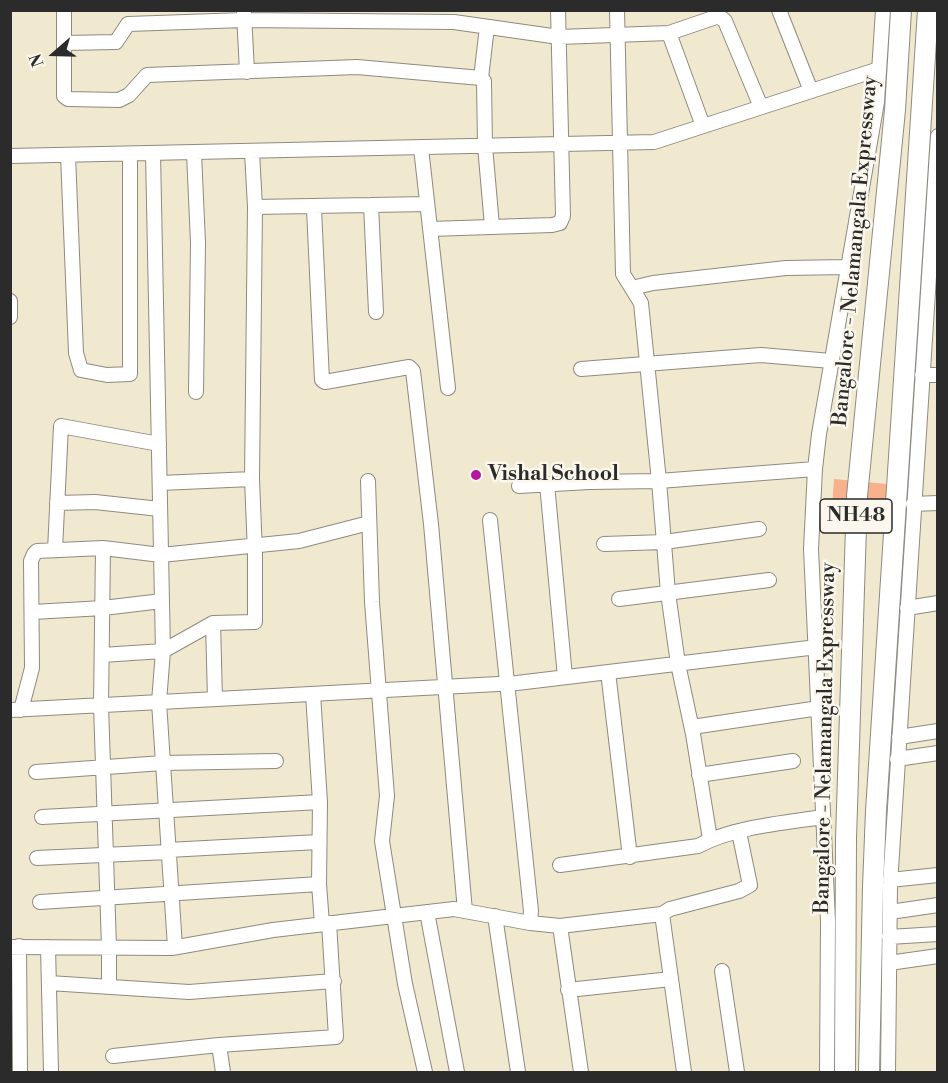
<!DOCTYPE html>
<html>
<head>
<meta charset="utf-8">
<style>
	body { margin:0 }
	#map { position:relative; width:948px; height:1083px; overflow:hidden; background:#f0e9d0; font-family:"Libre Bodoni",serif }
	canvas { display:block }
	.frame { position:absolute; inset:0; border:12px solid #2b2b2b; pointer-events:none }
	.north { position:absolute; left:24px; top:24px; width:60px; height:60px; -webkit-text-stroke:4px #fbf7ec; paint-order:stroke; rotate:250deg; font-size:16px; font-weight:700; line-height:24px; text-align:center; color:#2b2b2b }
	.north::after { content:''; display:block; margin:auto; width:21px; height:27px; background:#2b2b2b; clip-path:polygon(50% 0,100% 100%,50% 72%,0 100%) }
</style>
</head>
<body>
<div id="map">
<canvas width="948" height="1083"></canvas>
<div class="frame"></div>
<div class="north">N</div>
</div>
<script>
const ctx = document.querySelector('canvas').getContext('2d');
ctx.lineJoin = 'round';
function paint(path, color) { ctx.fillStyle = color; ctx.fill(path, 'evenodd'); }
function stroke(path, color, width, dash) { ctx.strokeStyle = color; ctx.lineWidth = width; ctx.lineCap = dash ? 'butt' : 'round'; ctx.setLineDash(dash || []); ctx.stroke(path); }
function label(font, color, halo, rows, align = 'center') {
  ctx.font = font + ' "Libre Bodoni",serif'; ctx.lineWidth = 5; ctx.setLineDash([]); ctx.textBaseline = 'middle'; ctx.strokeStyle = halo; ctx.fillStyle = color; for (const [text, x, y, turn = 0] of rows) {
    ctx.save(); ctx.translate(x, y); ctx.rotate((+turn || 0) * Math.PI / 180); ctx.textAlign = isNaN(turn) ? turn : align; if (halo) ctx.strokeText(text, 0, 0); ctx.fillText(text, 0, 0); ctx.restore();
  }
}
paint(new Path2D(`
	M834,479l53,5 -2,28 -53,-4z`), '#f7b18c');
const minor = new Path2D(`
	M64,10v86l4,3 51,1 10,-5 18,-20 210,-8 124,11 3,3 1,65 7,80
	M617,10l6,264 18,29 18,178 9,112 10,71 15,70 17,105
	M779,10l32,81
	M244,13l3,59
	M669,33l34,93
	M64,43l52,-1 12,-18 116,-4 210,2 105,15 110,-4 50,-17 6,5 36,86
	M481,78l6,-51
	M421,148l27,240
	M252,152l3,55 56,-1 3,3 8,171 3,2 84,-15 4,4 18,153 34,387
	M153,153l10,498 -4,51 16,245
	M194,153l4,90 -2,149
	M68,155l8,198 5,17 26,5 23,-1v-220
	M10,156l644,-14 225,-73
	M371,205l56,-1
	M311,206l60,-1 5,107
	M430,229l122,-4 8,-2 3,-7 -5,-206
	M632,288l21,-5 133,-15 62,-1
	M10,301v16
	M581,369l180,-14 70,6
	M922,375h16
	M368,481l4,121 15,194 -5,45 23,143 20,88
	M160,483l92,-4
	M547,484l18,193
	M519,486l70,-4 70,-1 156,-12
	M57,503l38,-1 65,7
	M913,504l25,-1
	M490,520l41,391 -1,12
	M604,544l60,-2 95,-13
	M103,548l-2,157 8,242v40
	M55,550l6,-124 98,18
	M619,599l150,-19
	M907,608l31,-5
	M33,612l70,-4 59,-7
	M213,623l2,76
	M102,655l61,-4 50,-28 42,-1v-69l-3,-74 3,-272
	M608,672l22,185
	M313,694l7,108 -1,82 3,40
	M10,710l507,-27 300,-36
	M21,710l11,-42 -1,-107 3,-7 3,-3 66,-3 58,7 138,-14 70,-18
	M692,727l127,-19
	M899,737l39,-6
	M897,759l41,-6
	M36,772l127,-9 113,-2
	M699,775l94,-14
	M42,817l278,-15
	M168,850l150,-8
	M37,858l131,-6
	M560,865l138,-19c35,-19 85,-23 125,-29
	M890,880l48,-5
	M40,902l279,-18
	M427,912l30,160
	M890,912l48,-7
	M662,914l22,158
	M495,916l23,156
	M560,926l21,146
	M889,937l49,-3
	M19,946l1,126
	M10,947l162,1 101,-18 181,-21 76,14 30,3 102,-12 8,-5 69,-18 11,-6 -11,-53
	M48,947l3,125
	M889,963l49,-7
	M722,971l15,101
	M49,983l140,9 145,-11
	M568,990l103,-11
	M219,1045l4,27
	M113,1056l106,-11 117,-8 -7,-114
	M827,1072l1,-151 -17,-372 4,-80 4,-35 58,-332 6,-92
	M888,1072l2,-187 48,-749`);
const highway = new Path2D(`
	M845,1072l1,-234 11,-342 38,-386 6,-100
	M869,1072l4,-185 3,-76 52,-801`);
stroke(minor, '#8e8a7e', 16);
stroke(highway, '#8e8a7e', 22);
stroke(minor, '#fff', 14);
stroke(highway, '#fff', 20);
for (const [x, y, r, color] of [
	[476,475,6,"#b5179e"]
]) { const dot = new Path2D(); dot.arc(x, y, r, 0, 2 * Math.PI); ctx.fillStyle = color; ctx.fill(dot); stroke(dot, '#fbf7ec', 2); }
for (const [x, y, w] of [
	[856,516,72]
]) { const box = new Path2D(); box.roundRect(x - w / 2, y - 17, w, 34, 4.5); ctx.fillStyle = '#fbf7ec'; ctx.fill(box); stroke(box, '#2b2b2b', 1.5); }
label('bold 20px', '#2b2b2b', null, [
	["NH48",856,516]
]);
label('21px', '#2b2b2b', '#fbf7ec', [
	["Bangalore - Nelamangala Expressway",856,251,-85],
	["Bangalore - Nelamangala Expressway",826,738,-89]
]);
label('bold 21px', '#2b2b2b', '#fbf7ec', [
	["Vishal School",488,475]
], 'left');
</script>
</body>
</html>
